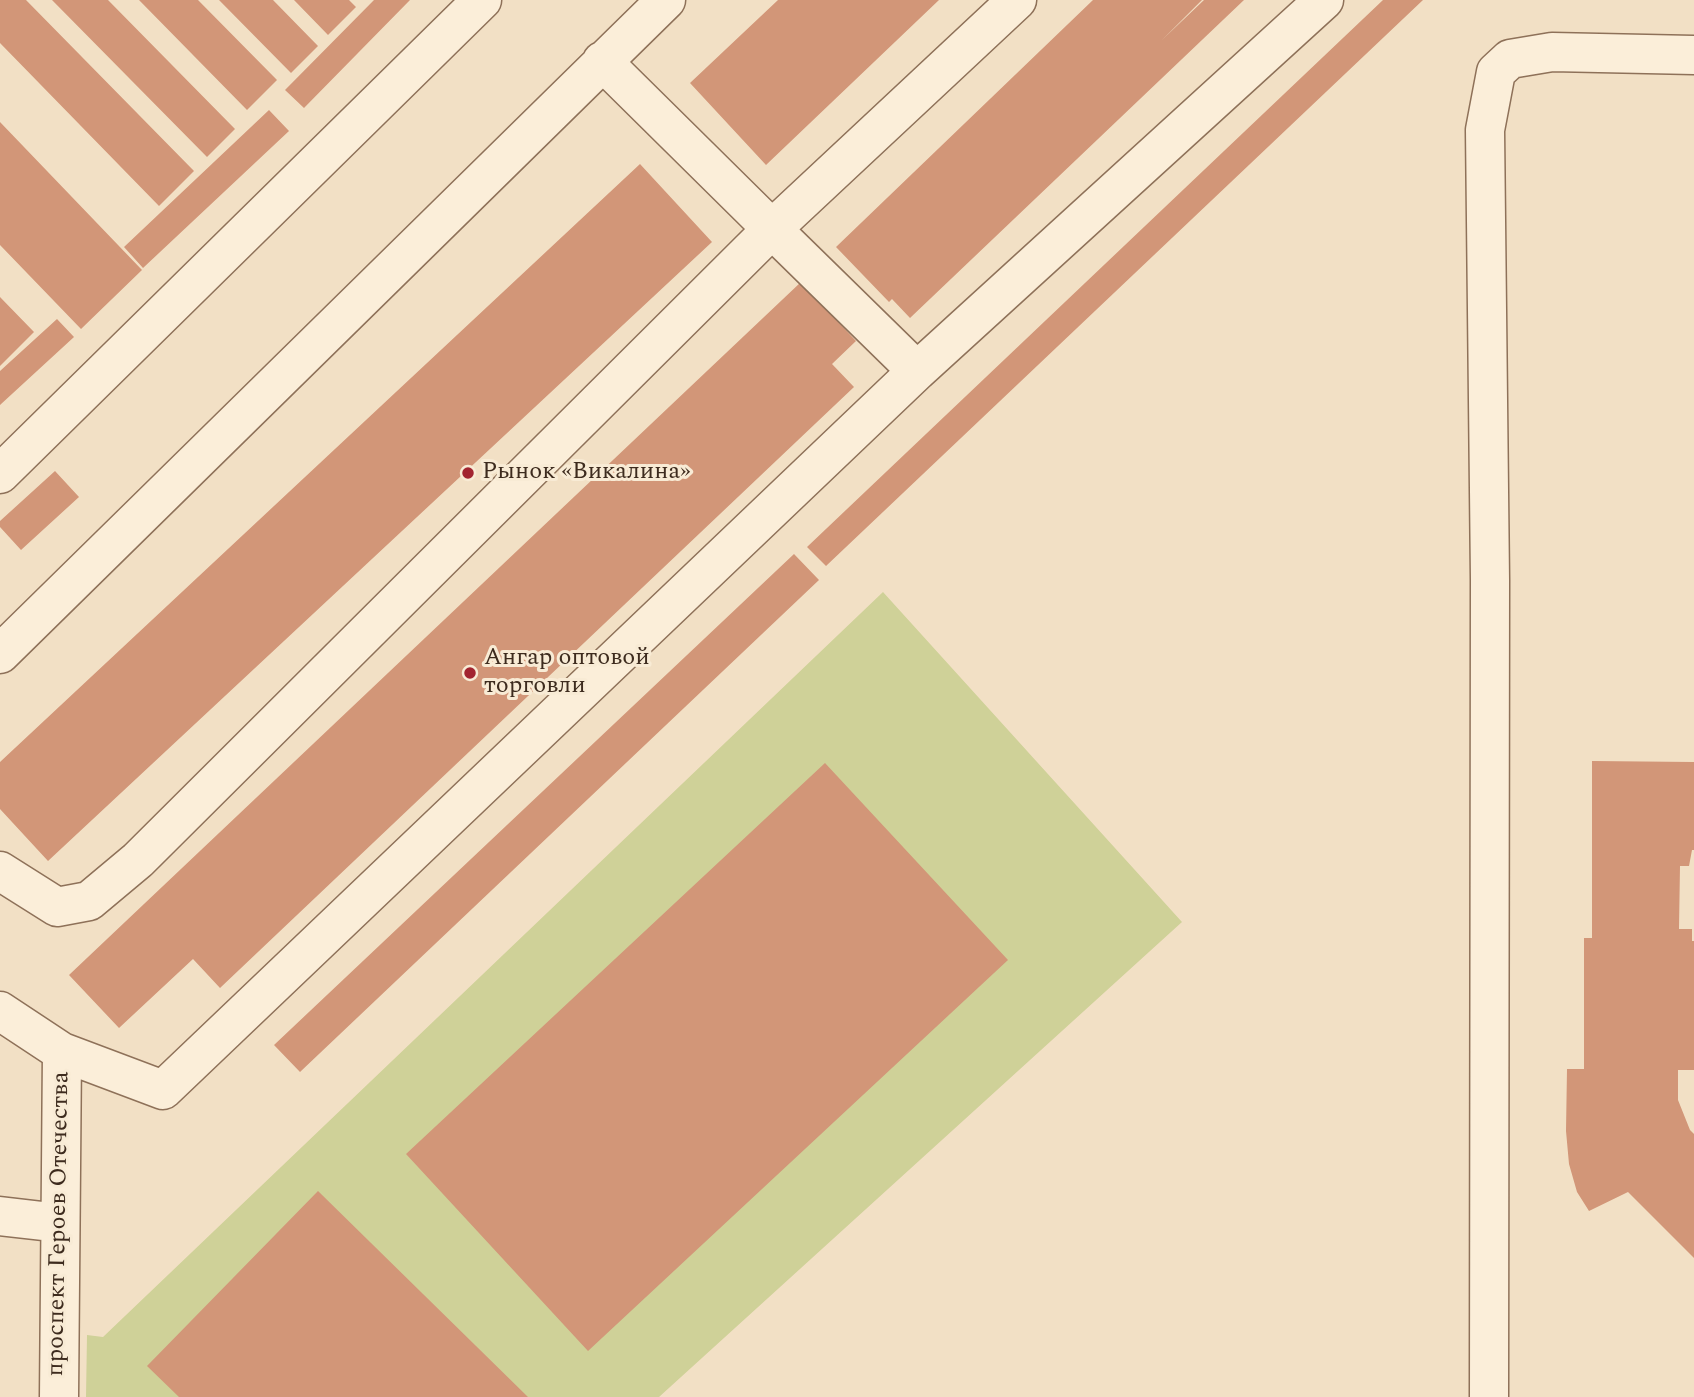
<!DOCTYPE html>
<html>
<head>
<meta charset="utf-8">
<style>
	body { margin:0 }
	canvas { display:block; background:#f2e0c5 }
</style>
</head>
<body>
<canvas width="1694" height="1397"></canvas>
<script>
const ctx = document.querySelector('canvas').getContext('2d');
ctx.lineJoin = 'round';
function paint(path, color) { ctx.fillStyle = color; ctx.fill(path, 'evenodd'); }
function stroke(path, color, width, dash) { ctx.strokeStyle = color; ctx.lineWidth = width; ctx.lineCap = dash ? 'butt' : 'round'; ctx.setLineDash(dash || []); ctx.stroke(path); }
function label(font, color, halo, rows, align = 'center') {
  ctx.font = font + ' Spectral,serif'; ctx.lineWidth = 6; ctx.setLineDash([]); ctx.textBaseline = 'middle'; ctx.strokeStyle = halo; ctx.fillStyle = color; for (const [text, x, y, turn = 0] of rows) {
    ctx.save(); ctx.translate(x, y); ctx.rotate((+turn || 0) * Math.PI / 180); ctx.textAlign = isNaN(turn) ? turn : align; if (halo) ctx.strokeText(text, 0, 0); ctx.fillText(text, 0, 0); ctx.restore();
  }
}
paint(new Path2D(`
	M883,592l299,330 -523,475h-573l1,-62 16,2z`), '#cfd198');
paint(new Path2D(`
	M0,0h26l168,171 -35,35 -159,-163z
	M52,0h56l127,129 -28,28z
	M139,0h59l79,80 -30,30z
	M219,0h54l45,46 -27,27z
	M294,0h55l7,7 -28,28z
	M374,0h36l-106,108 -19,-18z
	M778,0h161l-173,165 -76,-82z
	M1093,0h109l-40,40 42,-40h40l-334,318 -18,-19 -3,3 -53,-55z
	M1383,0h40l-597,566 -19,-19z
	M269,110l20,21 -146,137 -19,-21z
	M0,122l142,148 -61,59 -81,-84z
	M640,164l72,78 -664,619 -48,-52v-47z
	M801,282l55,59 -24,23 22,23 -634,601 -27,-29 -74,69 -50,-53z
	M0,297l34,35 -34,34z
	M57,319l17,18 -74,68v-34z
	M55,471l24,26 -58,53 -21,-23v-6z
	M794,554l25,26 -519,492 -26,-27z
	M1592,761l102,1v88h-2l-3,16h-9l-1,63h13v12h2v129h-16v30l12,30 4,4v124l-66,-66 -39,19 -12,-19 -8,-28 -3,-33 1,-62h17v-131h8z
	M825,763l183,197 -420,391 -182,-197z
	M318,1191l210,206h-349l-32,-31z`), '#d29678');
const minor = new Path2D(`
	M917,371l-145,-142 245,-229
	M0,474l482,-474
	M0,654l666,-654
	M0,871l57,36 32,-6 49,-41 634,-631 -170,-168
	M0,1011l62,41 101,38 754,-719 407,-371
	M0,1216l60,7
	M59,1397l3,-345
	M1489,1397l1,-817 -5,-450 11,-58 14,-13 42,-7 142,3`);
stroke(minor, '#8e7159', 41);
stroke(minor, '#fbeed9', 38);
for (const [x, y, r, color] of [
	[468,473,7,"#a22430"],
	[470,673,7,"#a22430"]
]) { const dot = new Path2D(); dot.arc(x, y, r, 0, 2 * Math.PI); ctx.fillStyle = color; ctx.fill(dot); stroke(dot, '#f8ebd5', 2.5); }
label('24px', '#3d2b1e', '#f8ebd5', [
	["Рынок «Викалина»",482,473],
	["Ангар оптовой",484,659],
	["торговли",484,687]
], 'left');
label('24px', '#3d2b1e', '#f8ebd5', [
	["проспект Героев Отечества",60,1224,-89]
]);
</script>
</body>
</html>
